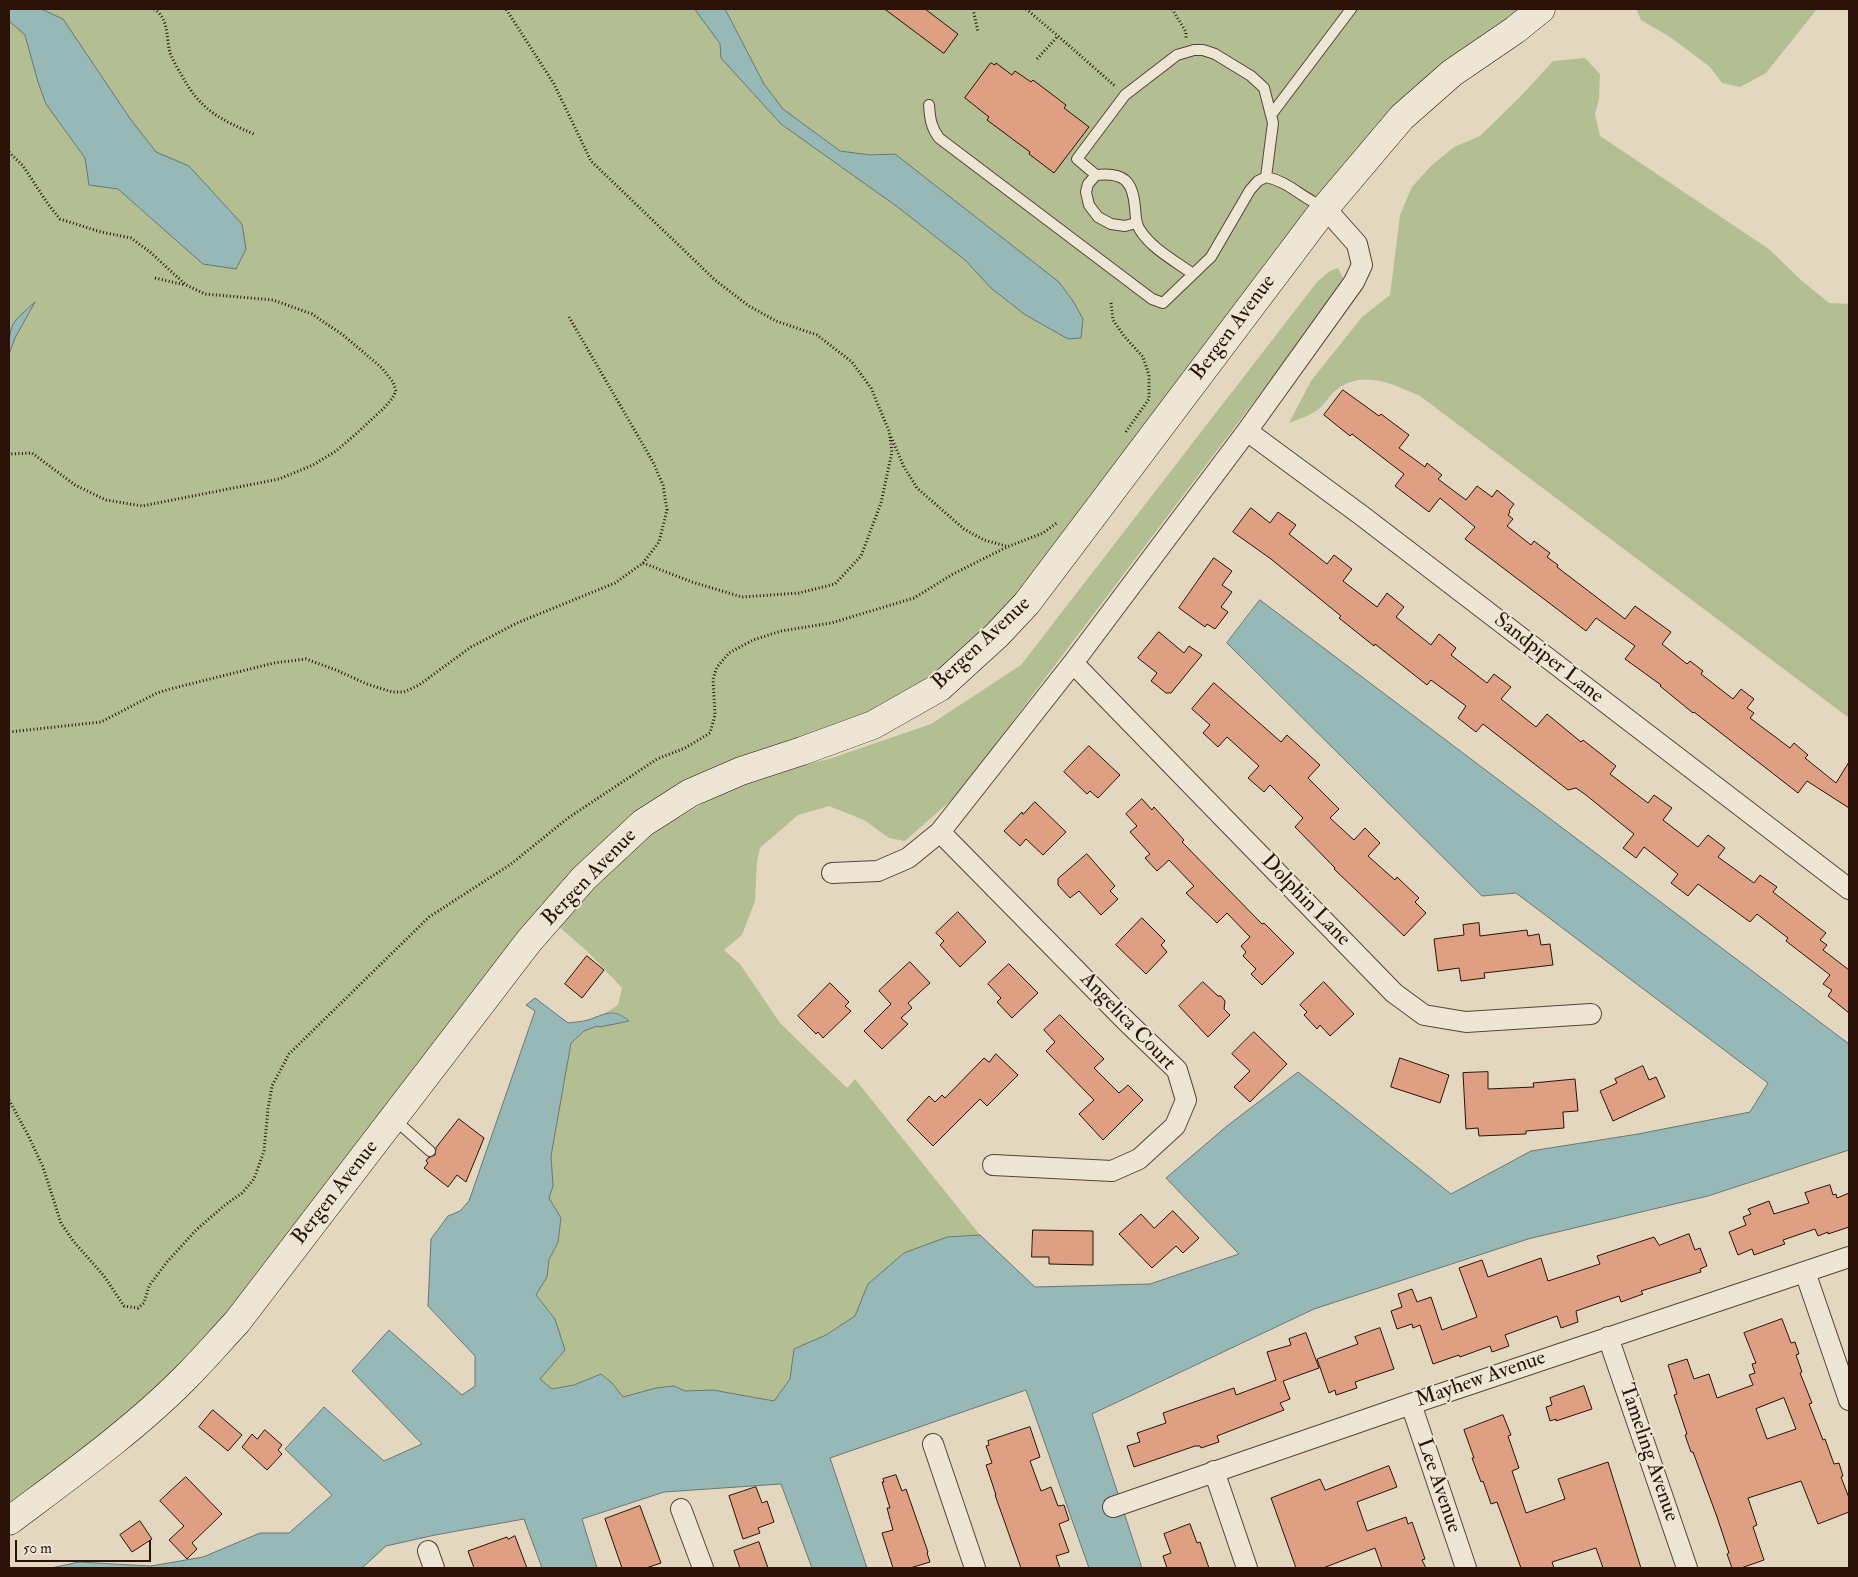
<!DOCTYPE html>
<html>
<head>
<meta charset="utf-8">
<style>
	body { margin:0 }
	#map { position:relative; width:1858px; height:1577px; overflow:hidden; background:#e3d8bf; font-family:"IM FELL Double Pica",serif }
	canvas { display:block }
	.frame { position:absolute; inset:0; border:10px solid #2a1209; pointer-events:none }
	.scale { position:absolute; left:15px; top:1540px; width:136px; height:22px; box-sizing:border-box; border:2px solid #2a1209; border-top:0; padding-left:6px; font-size:15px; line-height:18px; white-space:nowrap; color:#2a1209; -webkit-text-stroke:4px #ede6d5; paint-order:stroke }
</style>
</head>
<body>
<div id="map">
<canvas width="1858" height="1577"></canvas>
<div class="frame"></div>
<div class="scale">50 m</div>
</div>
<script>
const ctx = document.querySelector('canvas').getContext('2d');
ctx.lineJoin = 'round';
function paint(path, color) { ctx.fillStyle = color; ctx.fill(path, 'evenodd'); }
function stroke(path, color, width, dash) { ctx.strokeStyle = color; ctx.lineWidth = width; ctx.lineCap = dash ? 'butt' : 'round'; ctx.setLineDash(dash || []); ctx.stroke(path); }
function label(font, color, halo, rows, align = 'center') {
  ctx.font = font + ' "IM FELL Double Pica",serif'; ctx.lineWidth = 4; ctx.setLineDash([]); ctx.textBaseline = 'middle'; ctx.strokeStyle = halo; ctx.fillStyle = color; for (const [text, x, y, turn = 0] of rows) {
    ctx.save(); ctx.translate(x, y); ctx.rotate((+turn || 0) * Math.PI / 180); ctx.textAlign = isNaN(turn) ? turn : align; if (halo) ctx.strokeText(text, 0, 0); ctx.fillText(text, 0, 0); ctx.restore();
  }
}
paint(new Path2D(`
	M9,9h1532l-139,109 -375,485 -87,84 -250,106 -71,63 54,-35 48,-28 41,-18 67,-16 102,-35 90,-59 296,-383 13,-11 8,-3 7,13 -388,514 -52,46 -16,-3 -25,-18 -35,-14 -31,9 -38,33 -3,13 -2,40 -13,34 -18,15 16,14 40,59 67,65 8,-9 125,156 -33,2 -79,47 -12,32 -30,19 -32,14 -4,30 -16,22 -61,-11 -28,1 -11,-5 -18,2 -33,9 -11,-14 -11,-9 -27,11 -22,4 -12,-10 15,-60 -19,-24 11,-18 2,-15 9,-20 3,-24 -12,-20 4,-12 -2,-30 20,-113 13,-12 13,-5 3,1 29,-6c-8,-8 -13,-10 -24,-8l13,-8 4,-17 -34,-36 -39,-34 -312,404 -228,199z
	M1636,9h181l-51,64 -26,14 -18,-4 -12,-16 -40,-30 -29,-17z
	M1585,58l15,16 -1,25 -4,15 5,22 169,113 32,31 28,23 20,1v414l-429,-322c-27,-12 -57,-27 -84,-6 -6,5 -10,12 -16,18 -8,7 -21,11 -31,15l22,-42 51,-64 28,-22 10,-80 12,-28 19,-21 23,-19 26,-11 39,-38 34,-37z`), '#b3bf92');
const water = new Path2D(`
	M9,9h32l22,10 68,101 25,32 33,14 53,58 4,25 -10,20 -33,-5 -85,-75 -29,-4 -4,-27 -39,-54 -8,-22 -13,-47 -16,-14z
	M695,9h30l39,75 19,25 57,42 30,4 25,-1 164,128 14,19 10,18 -2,19 -13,1 -44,-25 -33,-26 -26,-28 -66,-52 -118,-84 -60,-66 -1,-14z
	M35,302l-20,36 -6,16c0,-32 3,-31 26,-52z
	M1260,600l589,444v106l-141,46 -180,43 -214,70 -222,105 50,154h-53l-63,-178 -196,68 37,110h-55l-31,-84 -117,8 -82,27 15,49h-55l-18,-49 -89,16 -49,11 -24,22h-311l28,-6 72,4 52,-9 57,-24h29l43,-38 -47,-46 39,-42 60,54 38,-17 -70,-73 37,-41 73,65 13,-9v-30l-47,-50 3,-67 17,-23 12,-5 9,-10 66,-190 -9,-6 9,-7 33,25c6,-1 13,-1 20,-3 18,-6 25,-13 41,1l-29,6 -3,-1 -13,5 -13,12 -20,113 2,30 -4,12 12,20 -3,24 -9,18 -2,17 -11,18 19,24 10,31 -25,29 12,10 22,-4 27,-11 11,9 11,14 33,-9 18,-2 11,5 28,-1 61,11 16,-22 4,-30 32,-14 29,-19 13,-32 36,-31 43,-16 33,-2 55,52 115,-3 89,-30 -73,-76 61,-52 71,-54 153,122 80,-43 107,-17 112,-22 18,-29 -252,-190 -34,3 -255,-253z`);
paint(water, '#96b9b8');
stroke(water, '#6b7672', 1);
const building = new Path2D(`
	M885,9h40l33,25 -14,19z
	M991,63l4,2 1,-2 16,12 3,-4 16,11 2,-2 33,25 -2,3 25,19 -35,46 -25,-19 1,-2 -43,-32 2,-3 -24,-19z
	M1343,390l36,26 2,-2 28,21 -10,13 26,19 2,-4 15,12 -4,4 28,21 11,-14 15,11 5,-7 17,14 -5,7 1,1 -2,3 5,4 -6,7 24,19 3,-4 16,12 -3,4 11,8 -1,2 68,52 10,-13 36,26 -9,12 25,20 3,-3 13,10 -2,3 32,25 8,-10 13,10 -7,9 7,5 -4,5 40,30 4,-5 14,12 -3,3 31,25 13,-21v46l-42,-27 -9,12 -104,-81 -1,1 -33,-27 1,-1 -36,-26 10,-13 -39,-28 -10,13 -121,-92 10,-12 -35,-29 -11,14 -34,-26 9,-12 -52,-40 -2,2 -26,-21z
	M1251,508l19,15 8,-11 18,13 -7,9 38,30 7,-9 18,14 -9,12 34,26 10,-14 17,14 -8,10 35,28 8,-11 17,14 -5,7 36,28 7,-9 17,13 -10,12 35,28 11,-13 34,28 2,-2 33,26 -6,8 38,29 6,-8 18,13 -9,12 35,27 10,-12 17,13 -7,9 36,26 6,-8 17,12 -4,5 53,41 -6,7 7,5 -4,5 26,20v43l-21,-17 4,-6 -9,-6 7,-9 -44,-34 2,-3 -31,-24 -7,8 -52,-38 -10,12 -17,-13 7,-9 -34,-27 -8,11 -13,-10 11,-14 -48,-39 -10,-7 -8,2 -85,-66 -7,8 -18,-14 8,-12 -35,-26 -4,5 -52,-41 -1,2 -35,-28 2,-2 -70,-57 -38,-27z
	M1214,558l18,13 -10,14 10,7 -11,15 7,5 -13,17 -8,-5 -2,3 -26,-19z
	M1159,632l25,21 5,-7 13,9 -31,38h-5l-15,-12 6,-8 -19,-15z
	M1214,683l67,59 6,-7 33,30 -12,13 31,31 -9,9 24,22 11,-12 15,15 -12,13 27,24 2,-3 22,21 -4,4 11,11 -22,23 -70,-67 1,-1 -40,-41 8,-9 -33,-33 -6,7 -16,-14 11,-12 -32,-29 -9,10 -15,-14 7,-8 -18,-16z
	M1089,746l31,29 -22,23 -8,-7 -3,3 -23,-22z
	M1142,799l10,11 2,-3 30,33 -2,2 80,82 2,-1 30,30 -32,32 -11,-11 5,-5 -13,-13 3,-4 -5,-6 9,-9 -23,-24 -10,10 -31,-30 8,-7 -25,-26 -12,11 -12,-13 5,-4 -20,-22 7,-6 -11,-12z
	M1035,802l31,30 -23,23 -17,-16 -6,7 -16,-15 18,-19 1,2z
	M1087,854l28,32 -5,5 8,8 -17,16 -22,-24 -9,7 -12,-13v-6z
	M958,912l28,30 -26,25 -20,-22 4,-4 -8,-8z
	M1142,918l23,23 -4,4 6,7 -21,22 -30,-29z
	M1479,923l1,13 47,-6 1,6 11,-2 2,11 9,-1 3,21 -69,8 1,5 -24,3 -2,-13 -21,3 -4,-32 30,-4 -1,-10z
	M587,956l17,14 -22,28 -17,-14z
	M910,962l20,21 -22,20 4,5 -11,10 7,6 -26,25 -18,-18 27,-27 -12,-13z
	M1009,964l29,29 -26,25 -15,-16 4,-4 -13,-14z
	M1203,982l15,14h3l4,5 -1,8 6,6 -22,22 -29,-31z
	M1324,982l30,32 -24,22 -10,-11 -3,4 -13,-14 3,-3 -7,-7z
	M830,983l19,19 -4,4 6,5 -28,27 -5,-6 -2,2 -18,-18z
	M1060,1015l44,44 -10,9 25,25 9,-8 15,15 -40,40 -24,-26 15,-14 -48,-49 9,-9 -11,-12z
	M1254,1032l33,32 -37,38 -16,-15 16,-16 -18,-17z
	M996,1054l22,21 -31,31 -7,-7 -47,47 -26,-26 22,-24 6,6 7,-7 3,3 39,-40 5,4z
	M1400,1058l49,17 -9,28 -49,-16z
	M1643,1066l6,14 7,-3 9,20 -52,24 -13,-30 17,-8 -2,-4z
	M1488,1072v17l46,-2 -1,-4 42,-4 3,32 -15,1 1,16 -38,3v3l-47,2 -1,-8 -12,1 -3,-56z
	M459,1119l25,19 -18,44 -9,-7 -9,12 -24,-19 4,-5 -2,-2 2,-3 7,-3 1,-7z
	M1830,1185l3,10 3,-1 1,4 12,-5v34l-21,7v-2l-10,4 -3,-7 -32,11 2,4 -31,11 -2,-6 -14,6 -9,-23 17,-7 -3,-8 8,-3 -3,-5 21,-8 5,13 35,-11 -4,-10z
	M1173,1211l26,27 -16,15 -7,-7 -24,22 -33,-34 22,-20 13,14z
	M1033,1230l60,1v34l-44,-1v-7h-17z
	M1689,1234l6,16 5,-2 7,18 -7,3 1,3 -60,19 2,3 -22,8 -2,-6 -43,15 2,11 -17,6 -4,-12 -52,19 4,11 -17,6 -2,-6 -30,11 -1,-2 -26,9 -13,-39 -7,3 -1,-4 -15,5 -6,-18 11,-4 -4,-13 14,-5 5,13 14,-5 11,33 35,-13 -18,-49 23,-8 6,17 53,-19 7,23 52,-17 -3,-8 57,-19 5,8z
	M1782,1319l9,24 4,-1 4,12 -3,1 6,17 -2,1 12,30 -3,1 14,36 2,-1 9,25 5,-1 4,13 -2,1 8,21v14l-31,12 -17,-43 -53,17 9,27 -4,2 11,33 -23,8h-9l-5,-14 2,-1 -12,-36 -24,-65h-2l-6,-17 2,-1 -13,-39 3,-1 -9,-29 19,-6 7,20 15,-5 8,24 36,-13 -4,-10 6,-2 -3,-9 4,-1 -12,-30zM1784,1398l12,31 -29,10 -11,-30z
	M1380,1328l14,41 -39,13 2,6 -21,7 -1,-5 -6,3 -12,-34 41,-15 -3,-7z
	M1306,1333l13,35 -36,13 7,18 -10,4 4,7 -67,26 2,6 -18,6 -1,-2h-5l-61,21 -7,-21 13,-4 -3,-9 29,-10 -3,-10 71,-25 2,7 40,-15 -9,-28 24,-7 -2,-6z
	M1584,1386l8,23 -36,12v-2l-6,2 -4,-14 6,-2 -2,-7z
	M213,1410l29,25 -14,16 -29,-24z
	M1503,1415l8,20 -3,1 11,32 -7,3 14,42 39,-14 -7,-20 50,-17 33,106h-38l-7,-20 -44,14 2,6h-33l-24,-66 -6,2 -8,-23 -2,1 -9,-24h2l-10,-28z
	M1030,1427l10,30 -10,4 11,30 10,-4 7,19 6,-1 5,15 -10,4 10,28 -13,4 4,12h-39l-26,-73h1l-10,-30 6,-2 -6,-17 3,-1 -1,-4z
	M265,1430l17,15 -4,5 4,4 -15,16 -25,-23 10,-13 5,5z
	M1389,1466l8,21 -40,15 10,29 39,-14 2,7 4,-2 13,37 -3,1 4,8h-44l-7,-20 -52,20h-27l-25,-70 49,-19 5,11z
	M896,1475l6,16 4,-2 22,63 -1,1 3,9 -20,6h-17l-11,-35 11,-3 -6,-22h3l-8,-26h2l-1,-3z
	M186,1477l36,37 -30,29 5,6 -10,10 -18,-19 15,-14 -24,-25z
	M756,1487l6,16 5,-2 7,21 -16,6 2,5 -17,6 -14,-43z
	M640,1506l21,57 -15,5h-24l-17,-49z
	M140,1521l12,18 -20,13 -12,-17z
	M1190,1524l7,19 3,-1 9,26h-42l-4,-12 8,-3 -7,-19z
	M515,1536l12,32h-53l-6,-17 39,-14 1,2z
	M759,1542l9,26h-28l-6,-17z`);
paint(building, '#de9f83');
stroke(building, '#2a1209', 1);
const lane = new Path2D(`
	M929,105c1,14 2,22 10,33l213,161 11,4 48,-46 39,-67 8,-9 8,-4
	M1271,115l80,-106
	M1096,175l-19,-16 48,-64 52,-40 17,-5h9l12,4 36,22 13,12 9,35 -7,54c24,5 35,21 58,30
	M1136,223l-11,3 -14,-2 -13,-7 -9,-12 -3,-13 2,-8 8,-9c28,-3 37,6 39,33 1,8 0,15 5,22 12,19 35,31 53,44
	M394,1119l36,32`);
const street = new Path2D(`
	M1247,431l114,84 488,374
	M1073,663l321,330 30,22 42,7 125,-8
	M940,832l185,188 52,50 9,30 -11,26 -36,33 -27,12 -119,-6
	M832,873l46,-2 30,-13 32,-26 133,-169 174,-232 107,-149 8,-17 -5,-21 -32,-36
	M1805,1272l44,128
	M1608,1337l79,231
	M1411,1404l55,164
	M933,1444l42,124
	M1214,1471l33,97
	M1113,1507l298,-103 438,-147
	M681,1509l22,59
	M428,1551l6,17`);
const secondary = new Path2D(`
	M9,1521c60,-45 126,-92 178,-145 18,-18 33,-36 50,-54l292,-381 55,-63 59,-55 47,-30 51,-22 61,-20 71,-26 67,-38 57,-52 30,-32 298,-395 77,-91 50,-44 63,-43 26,-21`);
stroke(lane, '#584436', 12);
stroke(street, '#584436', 22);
stroke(secondary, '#2a1209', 29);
stroke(new Path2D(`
	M154,9c15,9 12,28 16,44 3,7 7,15 11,21 19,36 38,45 75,61
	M973,9l5,23
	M1026,9l32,27
	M1172,9l14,23v6
	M1037,59l21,-23 57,50
	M9,152l14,14 25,38 12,15 41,13 30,6 19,14 36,33 19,9 68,6 39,14 31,21 39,33 11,14 3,9 -4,8 -8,9 -27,25 -21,18 -23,14 -34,14 -137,27 -36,-6 -31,-15 -43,-32 -23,1
	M155,278l30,7
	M1111,303l2,17 11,16 19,21 6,18v24l-24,34
	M569,317l84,145 10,23 4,25 -8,32 -16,21
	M891,437l13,30 13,21 47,41 20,11 22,6
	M9,732l92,-10 56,-29 13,-4 104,-26 32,-4 30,11 31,14 25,8h12l15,-7 52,-38 46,-24 98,-40 28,-20 49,19 50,15 57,-4 36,-9 26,-28 20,-53 11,-51 -3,-21 -18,-43 -19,-26 -35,-27 -41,-14 -27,-15 -34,-26 -124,-119 -37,-77 -48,-75
	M9,1100l19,35 15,32 18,56 13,19 30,34 20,30 14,2 6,-5 5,-17 18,-24 29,-32 29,-25 17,-12 12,-14 10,-28 4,-42 4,-23 17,-32 140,-137 82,-53 57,-46 89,-59 28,-11 25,-15 5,-18 -2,-36 4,-12 12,-14 24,-13 28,-9 50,-8 83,-25 39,-24 54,-27 36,-14 15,-11`), '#2a1209', 3, [1, 2.5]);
stroke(lane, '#ede6d5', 10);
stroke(street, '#ede6d5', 20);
stroke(secondary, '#ede6d5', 28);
label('21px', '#2a1209', '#ede6d5', [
	["Bergen Avenue",1234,328,-53],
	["Bergen Avenue",982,644,-43],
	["Sandpiper Lane",1548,659,38],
	["Bergen Avenue",590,878,-46],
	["Dolphin Lane",1305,901,46],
	["Angelica Court",1127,1022,46],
	["Bergen Avenue",336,1193,-52],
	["Mayhew Avenue",1481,1380,-19],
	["Tameling Avenue",1648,1453,71],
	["Lee Avenue",1438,1486,71]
]);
</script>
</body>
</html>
